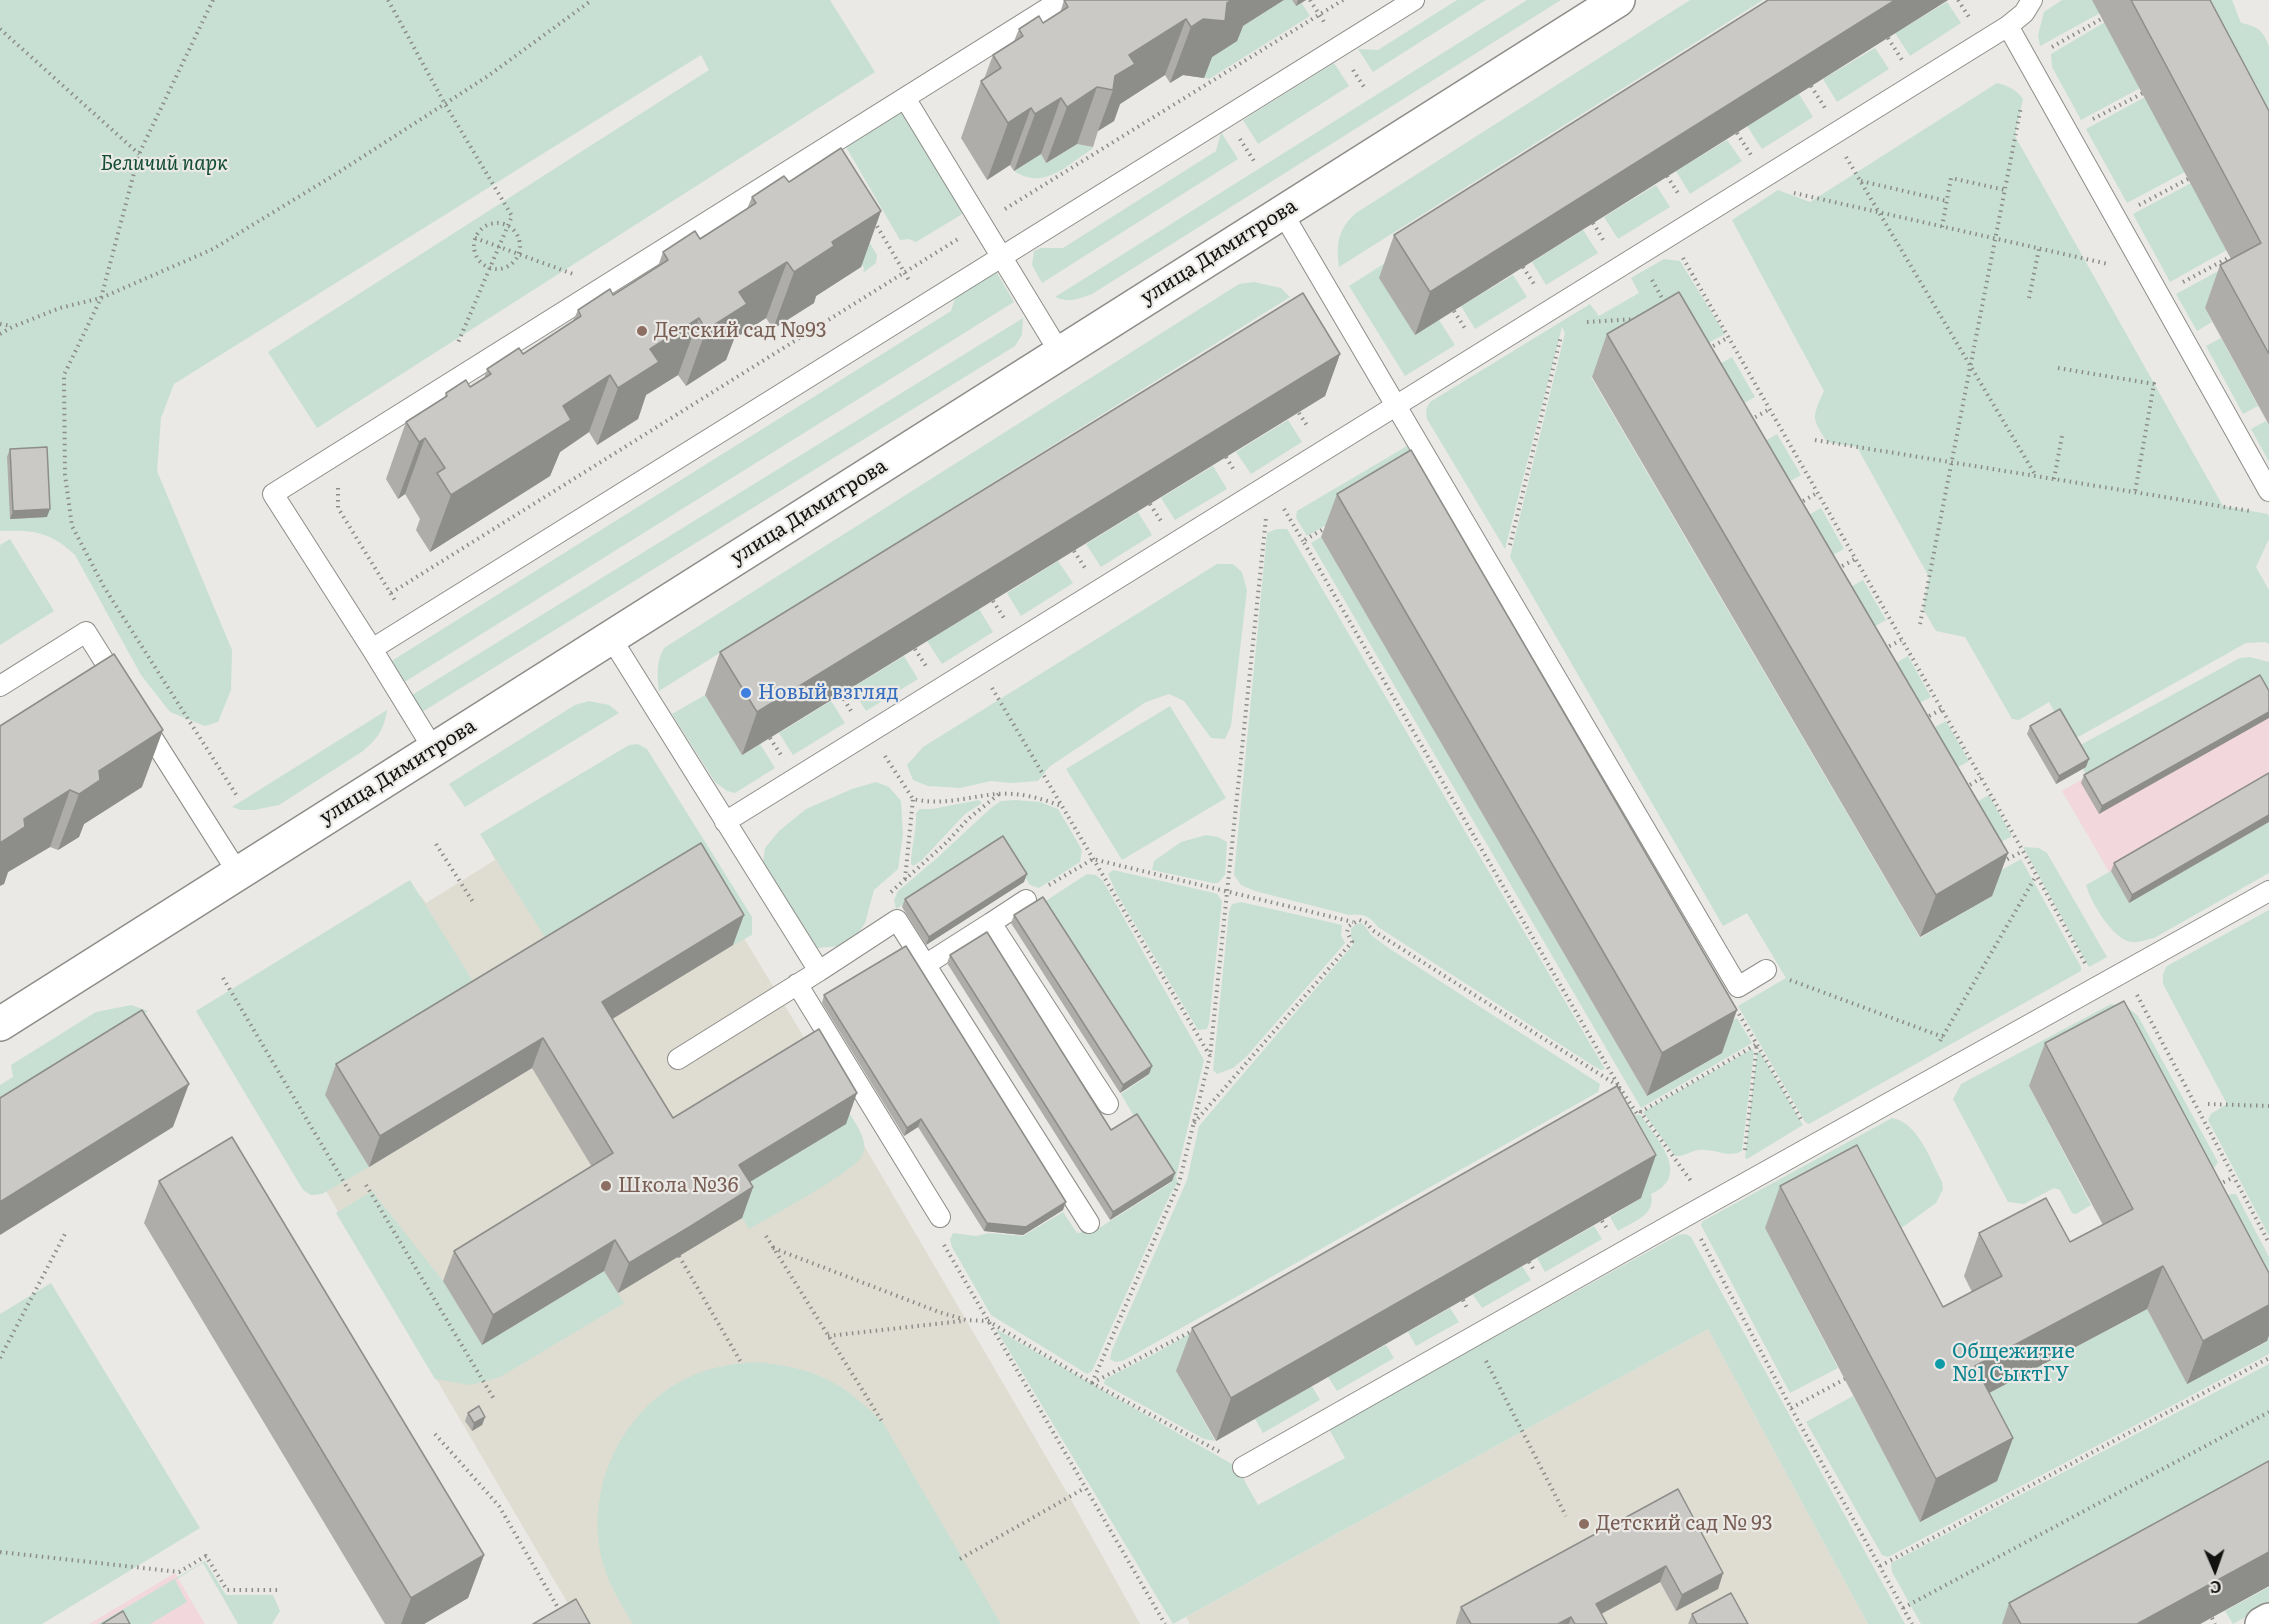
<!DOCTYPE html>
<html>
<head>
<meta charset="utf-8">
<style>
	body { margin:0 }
	#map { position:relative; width:2269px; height:1624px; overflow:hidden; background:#eae9e5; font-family:Literata,serif }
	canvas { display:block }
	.north { position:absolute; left:2185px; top:1540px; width:60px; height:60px; -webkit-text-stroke:4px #eae9e5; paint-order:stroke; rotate:178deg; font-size:16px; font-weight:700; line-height:24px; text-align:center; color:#121211 }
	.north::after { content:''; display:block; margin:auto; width:21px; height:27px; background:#121211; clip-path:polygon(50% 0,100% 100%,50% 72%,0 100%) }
</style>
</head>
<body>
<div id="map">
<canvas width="2269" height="1624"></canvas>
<div class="north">С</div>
</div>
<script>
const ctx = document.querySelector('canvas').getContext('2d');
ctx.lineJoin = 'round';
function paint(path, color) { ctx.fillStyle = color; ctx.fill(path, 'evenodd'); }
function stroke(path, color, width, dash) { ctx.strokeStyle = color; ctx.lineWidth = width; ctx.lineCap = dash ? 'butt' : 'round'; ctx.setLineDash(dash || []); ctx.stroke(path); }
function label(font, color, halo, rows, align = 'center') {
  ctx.font = font + ' Literata,serif'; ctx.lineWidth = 4.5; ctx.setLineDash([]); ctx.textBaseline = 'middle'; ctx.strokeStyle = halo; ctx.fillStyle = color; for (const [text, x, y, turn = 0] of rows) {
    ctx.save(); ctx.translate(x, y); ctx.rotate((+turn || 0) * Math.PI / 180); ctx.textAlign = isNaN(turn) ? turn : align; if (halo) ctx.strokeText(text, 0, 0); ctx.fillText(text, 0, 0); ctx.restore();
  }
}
paint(new Path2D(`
	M2269,672v156l-139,80 -68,-117z
	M175,1573l30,51h-116z`), '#f2d7dd');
paint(new Path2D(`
	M638,763l170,281 54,98 207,354 71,128h-560l-356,-607 197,-121 5,7 69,-43 -4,-8z
	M1708,1329l160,295h-678l-4,-7z`), '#dfddd1');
paint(new Path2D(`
	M0,0h830l45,72 -558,356 -49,-76 441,-282 -8,-15 -527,329 -13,34 -4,53 75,179 -1,40 -13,32 -13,4 -35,-14 -29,-37 -66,-120c-26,-24 -41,-25 -75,-24z
	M1284,0h8l4,6 5,-4 9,14 -101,63 -5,-1 3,-18 25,-27z
	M1457,0h29l-113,72 -15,-23 20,1z
	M1527,0h34l-469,294c-13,5 -24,9 -37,3z
	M1690,0h73l-424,267c-3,-24 -1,-38 17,-54z
	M1799,0l-385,335 25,-15 16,25 -50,31 -56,-90z
	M2062,0h31l7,13 -60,33 -2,-11 6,-23z
	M2171,0h61l9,23c17,3 22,8 28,23v137z
	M1947,2l14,21 -51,33 -15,-23z
	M2105,22l35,66 -59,32 -29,-53 -1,-13z
	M1875,48l14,21 -52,33 -14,-23z
	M1334,63l15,23 -91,58 -15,-24z
	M1997,83c11,3 19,6 26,16l-8,37 208,370 45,8 1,3v22l-13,28 13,23v54l-4,-2 -19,1 -175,98 -22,-39 -30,18 -7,-1 -47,-82 -29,-6 -13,-22 6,-32 -72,-130 -30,-5c-16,-25 -15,-24 -3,-51l-92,-171 46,-30 32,12z
	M1799,94l14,23 -51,32 -15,-23z
	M2145,97l40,75 -58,31 -41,-74z
	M902,111l62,102 -48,29 -7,-3 -9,1 -54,-93z
	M1221,132l17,27 -196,124 -10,-18 2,-14 7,-3h22l153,-97z
	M1727,140l15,21 -52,33 -14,-23z
	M1077,144l16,3 -1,2c-25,16 -48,42 -78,22l27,-17 5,9z
	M2191,183l36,67 -57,32 -37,-68z
	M1656,185l14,22 -52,32 -14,-22z
	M850,210l27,45 -1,8 -13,10 1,-5 -30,-48z
	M1583,230l15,23 -52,32 -14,-23z
	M1664,259l16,2 45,73 -46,25 -15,-25 -73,43 329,561 72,-42 -8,-16 37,-21 60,108v4l-272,153 -4,-2 -67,-116 48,-28 -39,-65 -24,13 -213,-369 55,-224 -3,-6 -57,222 -78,-130 -1,-9 4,-8 160,-98 9,12 40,-23 -8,-15z
	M2233,263l-28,45 7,14 -15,9 -21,-37z
	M993,266l21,36 -611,381 -13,-21 561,-351 7,-23z
	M1513,275l14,22 -52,32 -14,-23z
	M1254,282l27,6 9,9 -631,394c-2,-15 -3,-30 5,-43l575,-364z
	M1023,318l-1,17 -7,11 -593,366 -10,-17z
	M2221,338l37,68 -15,8 -37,-68z
	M1732,357l23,40 -41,23 -23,-40z
	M1288,420l14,22 -51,32 -15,-22z
	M2266,421l3,5v36l-18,-33z
	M1777,434l24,41 -41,23 -24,-40z
	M1407,446l5,1 14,20 -119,69 -11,-18 1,-7z
	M1213,466l14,23 -52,31 -14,-22z
	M1821,508l23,41 -41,22 -24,-39z
	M1138,512l14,23 -51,32 -15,-23z
	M1277,529h10l318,540 -4,1 -9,-5 -214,-138c-8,-11 -15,-14 -29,-12l-94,-24 -14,-6 -7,-10 33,-342z
	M1321,537l326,559 75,-43 -11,-20 26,-15 15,25 -111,65 -330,-565z
	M10,539l44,72 -54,34v-100z
	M1058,561l15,22 -52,33 -14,-23z
	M1217,564h16l9,8 5,18 -16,136 -6,13 -14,-1 -27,-37 -15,-7 -23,8 -97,65 -11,14 -26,2 -21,-2 -31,7 -32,-2 -15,-6 -6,-15 16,-18z
	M1863,580l23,40 -41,23 -23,-40z
	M979,609l14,23 -51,32 -15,-23z
	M904,656l14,23 -52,32 -14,-23z
	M1908,656l23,41 -41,22 -23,-39z
	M2250,657l19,5v43l-181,74 -5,-10 3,-2 -11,-19 165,-90z
	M705,695l37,60 18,-11 15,24 -40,25 -8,-2 -12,-9 -43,-68z
	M589,701l20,4 10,8 -154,94 -16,-23 126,-79z
	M831,701l14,22 -52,32 -14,-22z
	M1170,706l56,92 -104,62 -56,-91z
	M387,710c-3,20 -9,28 -24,41l-84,54 -25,5h-13l-9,-3z
	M1946,721l23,40 -41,23 -24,-40z
	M638,744l9,5 105,168v18l-19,10 -44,-71 -133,81 -76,-121 149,-89z
	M876,782l13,5 12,14 2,33 -5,35 -24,21 -9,33 -10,15 -12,8 -28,2 -52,-86 2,-14 14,-17 27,-22 46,-20z
	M1989,795l23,41 -41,22 -23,-40z
	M979,800l3,3 -17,11 -43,46 -9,6 -2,-2c0,-17 6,-34 5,-51l4,-4h12z
	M1015,800l25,2 18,7 24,41 -2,12 -41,26 -9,-3 -26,-40 -6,-3 -102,67 -2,-9 4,-9 39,-33 54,-50 10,-7z
	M2269,822v51l-115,65c-9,2 -20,7 -29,2 -16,-8 -34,-38 -39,-55l25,-14 19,31z
	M1206,835l12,2 9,5 -2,33 -7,8h-5l-61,-13 2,-9 27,-19z
	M2023,847l16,1 8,5 60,104 -18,10z
	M1113,870l97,22 7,2 5,7 -13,122 -2,6 -9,1 -81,-136 -9,-20z
	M1087,874l9,1 7,6 101,179 -28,117 2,5 -8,13 -78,176 -5,3 -96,-59 -39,-68 -2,-8 3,-6 23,3 13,-3 34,3 40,-24 14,21 19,-3 76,-48 -51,-88 29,-20 -109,-170z
	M410,880l74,119 -158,96 43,72 -47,27 -11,1 -8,-5 -107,-179z
	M1241,902l101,23 -1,10 4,8 -99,114 -13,11 -16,6 -4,-4 16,-158 3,-8z
	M2269,910v326l-61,-116 3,-6 16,-10 -64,-120v-10l4,-8z
	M1361,923l4,3 6,9 16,12 213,137 -2,8 -475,269 -8,1 -5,-3 2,-9 75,-170 12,-54 153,-180 2,-3 -3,-6v-8l4,-4z
	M2111,1004l16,3 11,9 80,146 -3,5 -31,16 -76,-140 -79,43 62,119 -15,9 -4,-1 -12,-23 -6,-2 -30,16 -16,-2 -55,-103 8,-15z
	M131,1005l17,6 -148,91v-17l13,-8 -2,-12 85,-53z
	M1752,1049l2,3 -12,99c-16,8 -27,-3 -43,-1 -9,1 -15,7 -24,6l-32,-44z
	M1757,1052h3l43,73 -56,34 -2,-1z
	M814,1055l45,74c4,9 8,17 3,27 -8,16 -92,61 -113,73l-21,-34z
	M1619,1090l16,25h6c15,24 52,60 10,79 5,21 -17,27 -33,37l-8,-14 31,-19 -40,-69 -425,242 39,70 -11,-2 -100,-55 1,-5 49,-25z
	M1892,1118c26,4 39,43 50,64l1,7 -7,14 -62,45 -109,-20 73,140 -48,25 -89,-168 2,-4z
	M372,1191l71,90 39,64 122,-74 20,32 -124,74 -30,8 -35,-6 -99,-166z
	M2231,1194h5l33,63v97l-381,203 -6,-2 -76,-133 47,-26 68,126 76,-41 -38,-72 188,-100 40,74 80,-41 -68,-131z
	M1594,1226l8,13 -57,33 -8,-14z
	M1686,1234l5,3 214,387h-37l-160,-295 -535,295 -177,-295 241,138 21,38 87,-47 -16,-29 349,-194z
	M1522,1266l9,14 -49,28 -9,-13z
	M51,1283l149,245 -158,96h-42v-310z
	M1450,1308l9,14 -43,24 -8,-14z
	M1386,1345l8,13 -57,33 -9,-14z
	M755,1362c58,5 87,19 128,61l118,201h-368c-11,-18 -23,-37 -29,-57 -23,-77 19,-163 92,-193 19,-8 39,-10 59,-12z
	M2269,1364v131l-236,129h-112l-29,-52 -1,-9z
	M1312,1386l8,14 -57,33 -8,-14z
	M205,1561l21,34h47l7,16 -8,13h-34l-35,-61 -28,17 12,22 -37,22h-52z
	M2269,1587v17l-36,20 -8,-13z`), '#c8e0d3');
const lane = new Path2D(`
	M1061,0l-788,494 99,155 1042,-649
	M2008,26l261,465
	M905,98l155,255
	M1282,212l456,775 28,-17
	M611,638l208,333 -141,88
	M372,649l62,101
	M0,686l86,-54 32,51
	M143,723l95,150
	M725,822l1283,-796 16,-13 8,-13
	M991,923l35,-23
	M925,965l66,-42 117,181
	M819,971l78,-51 192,303
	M797,984l143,233
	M1243,1467l445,-252 581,-324`);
const street = new Path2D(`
	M2262,1624l7,-4`);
const secondary = new Path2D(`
	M0,1024l1618,-1024`);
stroke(lane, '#8d8c88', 22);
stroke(street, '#8d8c88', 36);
stroke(secondary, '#8d8c88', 36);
stroke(new Path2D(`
	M213,0l-74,154 -38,144 -37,77 1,100 7,51 32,61 133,209
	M388,0l57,104 67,112 -55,129
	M1310,0l16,25
	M1958,0l11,17
	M0,29l139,125
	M1888,38l14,22
	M2052,47l51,-29
	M1353,70l13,20
	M1811,86l14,22
	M2093,119l50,-26
	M1737,133l14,22
	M1240,139l14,22
	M1846,157l190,319
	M1667,176l13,20
	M1861,181l86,20
	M1794,193l314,71
	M2139,205l49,-26
	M1005,209l338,-209
	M874,221l36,61
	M474 246a23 23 0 1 1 46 0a23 23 0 1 1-46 0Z
	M1593,223l12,20
	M1942,227l9,-49 54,12
	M475,238l98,36
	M1683,258l340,593 62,112
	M1523,267l13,20
	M1652,280l14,25
	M2183,282l47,-25
	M2029,298l10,-49
	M1454,311l12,19
	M1587,322l50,-3
	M0,324l11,2
	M0,334l12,-7 48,-19 41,-10 112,-49 123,-75 152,-98 104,-76
	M1708,349l21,-12
	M2058,368l96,16 -19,108
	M1299,413l9,14
	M1750,420l20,-11
	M1815,440l435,71
	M1226,457l9,15
	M2054,479l8,-43
	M338,488v20l58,94
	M1150,504l11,17
	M1798,504l19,-11
	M1284,509l19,32
	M1327,527l-24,14 317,547
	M1510,545l51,-209
	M1074,551l11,17
	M1837,569l18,-10
	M391,593l567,-354
	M993,601l11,17
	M1920,624l101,-517
	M915,649l11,17
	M1884,649l17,-9
	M992,688l218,368 56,-538
	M841,694l10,17
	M1924,719l18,-10
	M770,738l11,17
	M885,756l28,43c29,7 54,-2 83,-5 22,-2 45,4 65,12
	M1965,788l16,-10
	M436,844l37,58
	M2002,862l21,-11
	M905,879l8,-80
	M1049,885l44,-26 260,63
	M891,892l55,-49 22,-24 31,-25
	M223,978l128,216
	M1790,980l153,57
	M2137,995l132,248
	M1739,1014l63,107
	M1940,1041l96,-165
	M1619,1089l1,-1 17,26 120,-70
	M2208,1104l61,2
	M1640,1111l51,70
	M1194,1123l158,-181 -5,-10 2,-6 10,-6 8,3 5,7 248,157
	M1745,1150l12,-106
	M366,1185l128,214
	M2218,1185l16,-8
	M1602,1221l6,9
	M766,1236l117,187
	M1701,1239l90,169 121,216
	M944,1245l221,379
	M773,1248l166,64 27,8 22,1 104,62 128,69
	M679,1256l63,108
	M1529,1262l6,10
	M1463,1300l5,10
	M828,1336l134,-15
	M0,1358l66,-126
	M1486,1361l80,155
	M1092,1383l100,-52
	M1092,1383l87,-200 31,-127
	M1791,1408l54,-29
	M435,1434l64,72 62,107
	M0,1552l179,20 27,-16 21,34h54
	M960,1559l125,-71
	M1880,1566l389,-208
	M1903,1608l366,-196
	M2212,1618l3,6`), '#8c8c89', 4, [1.5, 4.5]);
stroke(lane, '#fff', 20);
stroke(street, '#fff', 33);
stroke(secondary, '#fff', 33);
paint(new Path2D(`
	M1064,0l179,26 -6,15 -25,16 -8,21 -21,-3 -13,8 -5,-8 -45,29 -6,17 -16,10 -5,16 -16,-3 -31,19 -5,-9 -27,17 -4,-6 -23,15 -26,-42 20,-57 3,-2 9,-24 21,-14 5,-12 24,-6 17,-10z
	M1292,0h14l-10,6z
	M1768,0h180l-533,335 -36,-57 15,-43z
	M2092,0h118l59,111v314l-64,-117 15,-43 11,-6z
	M789,182l92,29 -20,56 -45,29 -2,7 -41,26 -7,-11 -32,21 -8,21 -40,26 -8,-11 -32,20 -8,24 -41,26 -8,-13 -29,20 -10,24 -120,76 -14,-22 4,-11 -15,-25 -7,5 -12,-20 20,-57 38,-23 2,-6 24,-6 14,-8 3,-10 36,-15 50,-33 5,-11 35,-15 45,-29 5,-14 37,-13 47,-30 5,-12z
	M1607,334l401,519 -16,43 -72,41 -328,-560z
	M1340,354l-15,42 -583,359 -37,-60 15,-43z
	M10,449l37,68 -37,2 -3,-62z
	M1337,494l385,559 -75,43 -326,-559z
	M2269,691l-170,123 -18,-31 3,-8z
	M0,726l142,61 -58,37 -5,13 -21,13 -8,-3 -42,25 -4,12z
	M2030,726l56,41 -30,17 -29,-50z
	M2269,773l-140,130 -18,-32 3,-8z
	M1024,882l-98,63 -24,-38 3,-8z
	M1014,915l138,151 -3,8 -29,19 -109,-170z
	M733,945l-121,74 61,99 173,6 -96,58 3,5 -11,31 -63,38 -61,37 -14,-22 -122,74 -39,-64 11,-30 138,-84 -60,-99 -163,99 -44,-72 11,-31z
	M950,955l161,175 64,43 -3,8 -62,39 -163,-257z
	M824,995l239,215 -40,25 -39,-4 -66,-104 -14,9 -82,-133z
	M2045,1043l224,230v62l-2,6 -80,43 -40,-75 -158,84 24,45 -16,43 -77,41 -155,-294 15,-42 163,121 29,-15 -8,-16 15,-43 91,9 33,-17 -74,-139z
	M159,1181l325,374 -16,43 -44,26h-39l-241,-401z
	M1641,1198l-425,243 -40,-70 16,-43z
	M468,1413l17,4 -3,8 -10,6 -7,-10z
	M1678,1489l45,84 -5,16 -42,22 -16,-29 -59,32 6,10h-151v-2l5,-15z
	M2269,1586l-69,38h-198l7,-21z
	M1692,1614l56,10h-60z`), '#aeada9');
paint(new Path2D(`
	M1232,0h52l-41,26 -6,15 -25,16 -8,21 -21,-3 -13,8 21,-56z
	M1298,0h8l-10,6z
	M1895,0h53l-533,335 15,-43z
	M1186,19l-21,56 -45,29 -6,17 -16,10 15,-41 2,-14 14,-21z
	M1097,87l-20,57 -31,19 21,-56z
	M1061,98l-20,56 -27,17 21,-57z
	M1031,108l-21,57 -23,15 21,-57z
	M881,211l-20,56 -45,29 -2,7 -41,26 21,-57 38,-30z
	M787,262l-21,56 -32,21 -8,21 -40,26 20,-56 33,-38z
	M699,318l-21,57 -32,20 -8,24 -41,26 21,-57 32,-39z
	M1340,354l-15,42 -583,359 15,-43z
	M610,375l-21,57 -29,20 -10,24 -120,76 21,-57 112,-89z
	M425,438l-20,56 -7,5 21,-57z
	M50,509l-3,8 -37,2 3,-8z
	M2269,712v6l-170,96 3,-8z
	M163,730l-21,57 -58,37 -5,13 -21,13 21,-56 20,-23z
	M2089,759l-3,8 -30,17 3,-8z
	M70,790l-20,57 -42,25 -4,12 -4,2v-43l24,-24z
	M2269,815v7l-140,81 3,-8z
	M2008,853l-16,43 -72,41 16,-42z
	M1027,874l-3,8 -98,63 3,-8z
	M744,915l-11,30 -142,87 11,-30z
	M1737,1010l-15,43 -75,43 15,-43z
	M543,1038l-11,30 -163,99 11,-31z
	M1152,1066l-3,8 -29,19 3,-8z
	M189,1084l-16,43 -173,108v-33z
	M857,1093l-11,31 -118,71 11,-30z
	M921,1119l-3,8 -14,9 3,-8z
	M1656,1155l-15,43 -425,243 15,-43z
	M1175,1173l-3,8 -62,39 3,-8z
	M753,1187l-11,31 -124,75 11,-30z
	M1066,1202l-3,8 -40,25 -39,-4 3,-8z
	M615,1240l-11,31 -122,74 11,-30z
	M2163,1266l-16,43 -188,100 16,-43z
	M2269,1305v30l-2,6 -80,43 16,-43z
	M485,1417l-3,8 -10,6 2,-8z
	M2013,1438l-16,43 -77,41 16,-43z
	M2269,1552v34l-69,38h-63z
	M484,1555l-16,43 -44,26h-23l10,-26z
	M1666,1566l-6,16 -70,38 6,-16z
	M1723,1573l-5,16 -42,22 6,-16z
	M1571,1617l-2,7h-11z`), '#8d8d8a');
const building = new Path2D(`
	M1064,0h168l-5,3 -2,18 -22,-2 -12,8 -5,-8 -57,36 6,9 -20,12 -2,14 -16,-3 -30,20 -6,-9 -26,16 -4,-6 -23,15 -27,-42 20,-13 -8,-13 30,-19 -4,-7 20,-13 4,7 25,-16z
	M1768,0h127l-465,292 -36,-57z
	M2131,0h79l59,111v243l-49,-89 41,-22z
	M841,148l40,63 -49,31 2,4 -40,26 -7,-10 -48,30 8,12 -41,26 -7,-12 -49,31 9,13 -41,26 -8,-13 -47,31 8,14 -120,75 -14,-22 8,-5 -20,-30 -6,4 -13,-20 41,-26 -1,-3 20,-13 4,7 21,-13 -4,-5 32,-21 4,6 58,-38 -3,-6 32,-21 3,6 55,-35 -5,-8 32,-21 5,8 56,-36 -4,-6 32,-21 5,6z
	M1679,292l329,561 -72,42 -329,-561z
	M1303,293l37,61 -583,358 -37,-60z
	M47,447l3,62 -37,2 -3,-62z
	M1411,450l326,560 -75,43 -325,-559z
	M114,654l49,76 -64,41 1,9 -21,14 -9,-4 -46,29 1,8 -25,16v-117z
	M2260,675l9,16v21l-167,94 -18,-31z
	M2060,709l29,50 -30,17 -29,-50z
	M2269,773v42l-137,80 -18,-32z
	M1003,836l24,38 -98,63 -24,-38z
	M701,843l43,72 -142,87 71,116 146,-89 38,64 -118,72 14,22 -62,39 -62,37 -14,-23 -122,75 -39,-64 159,-98 -70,-115 -163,98 -44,-72z
	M1043,897l109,169 -29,19 -109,-170z
	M987,932l124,198 26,-16 38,59 -62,39 -163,-257z
	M906,946l160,256 -40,25 -39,-4 -66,-104 -14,9 -83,-133z
	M2124,1001l145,272v32l-66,36 -40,-75 -188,100 38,72 -77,41 -156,-293 77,-41 86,162 59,-31 -23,-43 67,-35 24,44 63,-33 -88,-166z
	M142,1010l47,74 -189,118v-104z
	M1617,1086l39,69 -425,243 -39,-70z
	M232,1137l252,418 -73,43 -252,-417z
	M479,1406l6,11 -11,6 -6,-10z
	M2269,1461v91l-132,72h-116l-12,-21z
	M1678,1489l45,84 -41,22 -16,-29 -70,38 11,20h-32l-4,-7 -13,7h-87l-10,-17z
	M1731,1593l17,31h-51l-5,-10z
	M576,1599l14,25h-57z
	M123,1611l7,13h-28z`);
paint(building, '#cac9c5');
stroke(building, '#8d8d8a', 1.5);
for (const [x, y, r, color] of [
	[642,331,6,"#8d6e63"],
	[746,693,6,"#3f7fe0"],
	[606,1186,6,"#8d6e63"],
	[1940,1364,6,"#0f9aa8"],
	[1584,1524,6,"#8d6e63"]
]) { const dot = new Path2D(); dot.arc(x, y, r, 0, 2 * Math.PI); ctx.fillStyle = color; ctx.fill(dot); stroke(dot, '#eae9e5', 2); }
label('italic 20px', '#144d37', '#eae9e5', [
	["Беличий парк",164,164]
]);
label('20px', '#121211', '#eae9e5', [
	["улица Димитрова",1219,252,-32],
	["улица Димитрова",809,512,-32],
	["улица Димитрова",398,772,-32]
]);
label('20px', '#785e54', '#eae9e5', [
	["Детский сад №93",654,331],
	["Школа №36",618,1186],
	["Детский сад № 93",1596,1524]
], 'left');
label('20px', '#366cbe', '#eae9e5', [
	["Новый взгляд",758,693]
], 'left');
label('20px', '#0d838f', '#eae9e5', [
	["Общежитие",1952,1352],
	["№1 СыктГУ",1952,1375]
], 'left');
</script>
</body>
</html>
